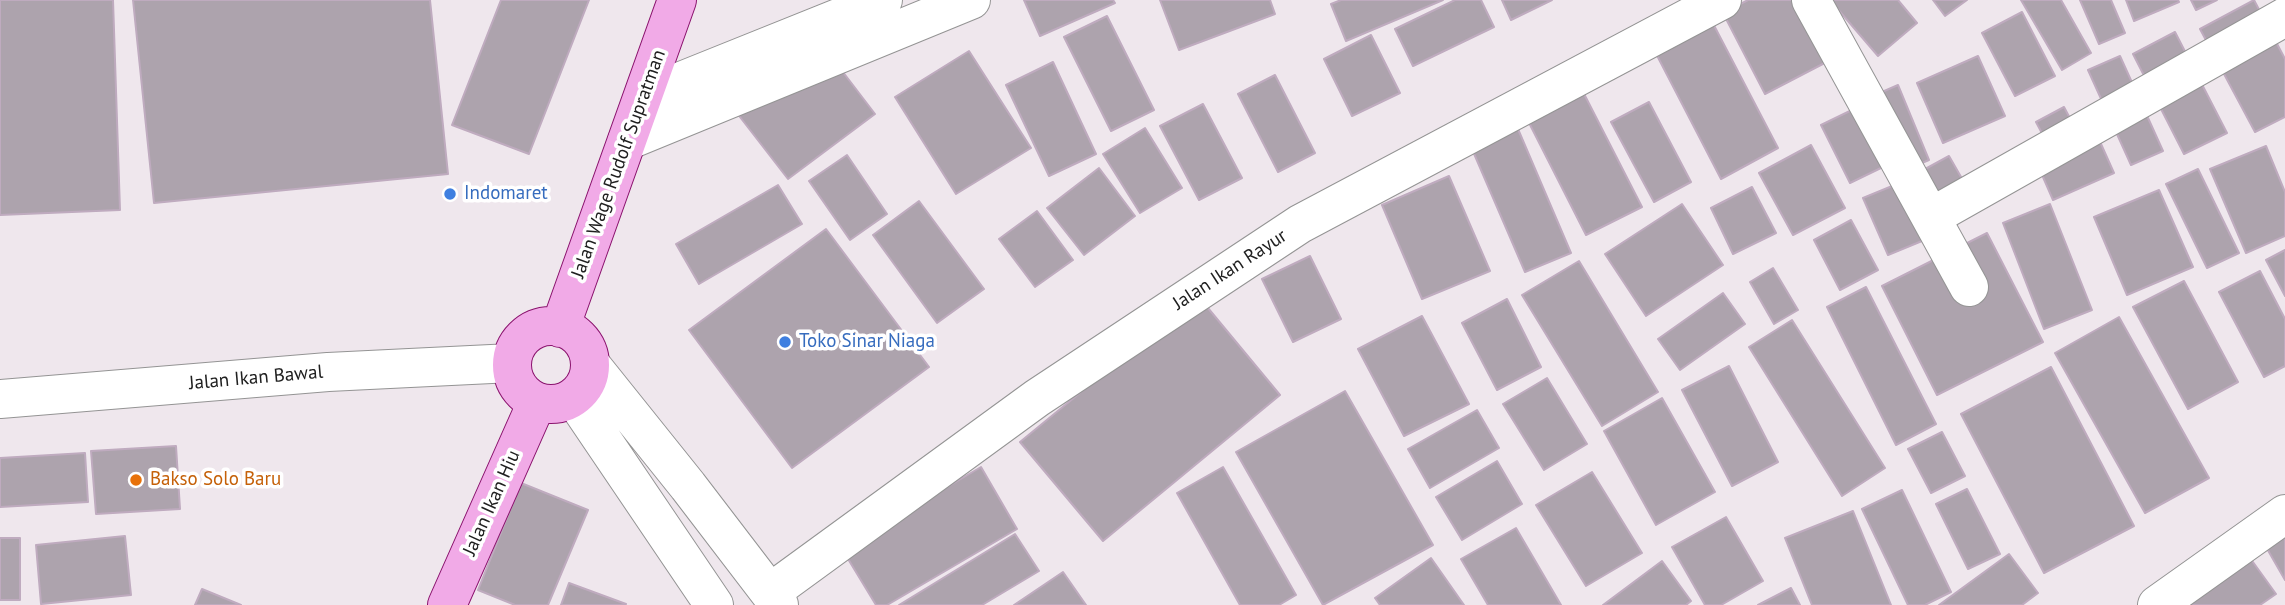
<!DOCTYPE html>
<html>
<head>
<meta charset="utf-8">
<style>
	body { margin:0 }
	canvas { display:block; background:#efe7ed }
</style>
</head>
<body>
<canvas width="2285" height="605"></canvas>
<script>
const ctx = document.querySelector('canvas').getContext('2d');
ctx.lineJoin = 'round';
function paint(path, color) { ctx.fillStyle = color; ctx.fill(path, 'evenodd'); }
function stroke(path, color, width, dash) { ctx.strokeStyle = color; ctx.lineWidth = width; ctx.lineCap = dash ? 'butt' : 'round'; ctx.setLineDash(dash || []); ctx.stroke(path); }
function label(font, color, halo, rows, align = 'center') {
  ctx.font = font + ' "PT Sans",sans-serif'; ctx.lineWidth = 7; ctx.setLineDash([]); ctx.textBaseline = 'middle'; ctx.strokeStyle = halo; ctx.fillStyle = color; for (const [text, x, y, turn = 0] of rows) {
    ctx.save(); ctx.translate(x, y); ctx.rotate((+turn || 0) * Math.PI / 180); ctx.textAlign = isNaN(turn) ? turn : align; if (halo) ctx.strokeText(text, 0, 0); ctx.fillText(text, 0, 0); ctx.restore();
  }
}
const building = new Path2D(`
	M0,0h113l7,210 -120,5z
	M133,0h297l18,174 -294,29z
	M501,0h88l-60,154 -77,-29z
	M1024,0h89l2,3 -75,33z
	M1160,0h110l5,14 -96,36z
	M1341,0h102l-97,41 -15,-37z
	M1455,0h26l13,27 -81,39 -18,-37z
	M1502,0h50l-41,20z
	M1748,0h66l28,54 -77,40 -42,-81z
	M1830,0h68l19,23 -39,33z
	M1933,0h34l-22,16z
	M2021,0h40l30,53 -29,17z
	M2080,0h31l14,33 -26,11z
	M2126,0h52l1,2 -45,19z
	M2191,0h26l-21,10z
	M2254,0l31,59v58l-30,15 -55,-103z
	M1707,12l71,136 -57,31 -71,-137z
	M2022,12l33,64 -40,20 -33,-63z
	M1107,16l47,94 -43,21 -47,-94z
	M2175,32l52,101 -43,21 -51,-100z
	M1371,35l29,58 -48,23 -28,-57z
	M820,42l55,72 -87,65 -55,-71z
	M969,51l62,97 -75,46 -61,-97z
	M1978,56l27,60 -62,27 -26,-60z
	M2120,56l43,95 -32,14 -43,-95z
	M1053,62l43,92 -47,22 -43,-91z
	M1275,75l40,78 -37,19 -40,-78z
	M1579,84l63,123 -56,28 -63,-124z
	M1898,85l31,75 -31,13 -32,-74z
	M1649,102l42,80 -37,20 -43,-80z
	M1203,104l39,74 -43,22 -39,-74z
	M2064,107l18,34 15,-6 17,38 -61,27 -17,-39 17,-7 -17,-32z
	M1856,108l29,58 -35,17 -29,-58z
	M1145,128l37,60 -42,25 -37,-59z
	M1518,129l53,124 -46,19 -53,-123z
	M1811,145l34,63 -52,27 -34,-62z
	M2266,146l19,46v44l-39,17 -36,-84z
	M847,155l40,59 -37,26 -41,-59z
	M1949,156l31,54 -75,-30z
	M1099,168l36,48 -51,39 -37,-47z
	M2198,169l41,84 -32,15 -41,-84z
	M1449,176l41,95 -68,28 -40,-94z
	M1897,184l25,57 -34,14 -25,-57z
	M778,185l24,39 -103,60 -23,-40z
	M1752,187l24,46 -43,21 -22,-46z
	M2159,190l34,77 -66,28 -33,-78z
	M919,201l65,88 -47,34 -64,-88z
	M1682,204l41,61 -77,51 -41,-62z
	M2050,204l42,106 -48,19 -41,-106z
	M1037,211l36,49 -38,27 -36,-48z
	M1851,220l27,50 -38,20 -26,-50z
	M826,229l103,138 -137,101 -103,-138z
	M1987,233l56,109 -106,53 -55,-109z
	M2285,250v46l-19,-36z
	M1310,256l31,63 -48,23 -31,-63z
	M1579,261l79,131 -56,34 -80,-131z
	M1773,268l25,42 -24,14 -24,-42z
	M2260,271l25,48v47l-21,11 -45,-85z
	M2184,281l54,101 -50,27 -55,-102z
	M1866,287l70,137 -40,21 -69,-138z
	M1723,293l22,31 -65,46 -22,-31z
	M1198,296l82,99 -177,146 -83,-99z
	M1507,299l34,68 -44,23 -35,-67z
	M1422,316l47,88 -65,32 -46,-87z
	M2119,317l90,161 -64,35 -90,-160z
	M1792,320l93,148 -43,28 -93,-149z
	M1729,366l49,96 -46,24 -50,-96z
	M2051,367l83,159 -90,47 -83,-159z
	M1547,378l40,66 -43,26 -41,-66z
	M1345,391l88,154 -110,60 -87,-153z
	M1662,398l53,94 -59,33 -52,-94z
	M1477,410l22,38 -69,40 -22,-39z
	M1942,432l23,44 -34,17 -23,-44z
	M176,446l4,63 -84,5 -5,-63z
	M85,453l3,49 -88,5v-49z
	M1497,461l25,43 -60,36 -26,-43z
	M981,467l36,62 -130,76h-11l-34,-56z
	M1223,467l73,128 -17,10h-39l-63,-112z
	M1592,472l50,81 -56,33 -50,-81z
	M521,483l67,27 -40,95h-33l-37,-15z
	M1967,489l33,65 -32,15 -32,-65z
	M1902,490l49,102 -26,13h-17l-46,-96z
	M1853,511l38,94h-79l-27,-67z
	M1726,517l37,64 -42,24h-16l-33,-58z
	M2285,518v62l-27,-47z
	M1516,528l45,77h-73l-27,-46z
	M1015,534l24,37 -57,34h-83z
	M125,536l6,59 -90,9 -5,-59z
	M0,538h20v62h-20z
	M2245,551l31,43 -16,11h-91z
	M2009,554l29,39 -16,12h-83z
	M1431,558l33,47h-84l-5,-7z
	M1662,561l29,40 -5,4h-83z
	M1063,572l23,33h-72z
	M569,583l57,21 -1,1h-64z
	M1791,588l9,17h-42z
	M202,589l39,16h-46z`);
paint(building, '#ada3ad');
stroke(building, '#bfabbf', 2);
const minor = new Path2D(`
	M1811,0l158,287
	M644,96l239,-96
	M627,141l344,-141
	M1931,217l354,-200
	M771,592l266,-194 263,-174 422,-224
	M2157,605l128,-91`);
const tertiary = new Path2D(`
	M591,365l97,121 91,119
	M574,398l140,207
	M0,399l328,-27 184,-9`);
const primary = new Path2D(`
	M512 365a39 39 0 1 1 78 0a39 39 0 1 1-78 0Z
	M560,328l117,-328
	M447,605l90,-203`);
stroke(minor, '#949494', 40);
stroke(tertiary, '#949494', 40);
stroke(primary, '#8a126d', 40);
stroke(minor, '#fff', 38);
stroke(tertiary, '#fff', 38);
stroke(primary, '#f1aae7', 38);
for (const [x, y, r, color] of [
	[450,194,7,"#3f7fe0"],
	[785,342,7,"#3f7fe0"],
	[136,480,7,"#e8710a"]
]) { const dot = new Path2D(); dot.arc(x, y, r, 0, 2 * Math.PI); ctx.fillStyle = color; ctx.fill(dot); stroke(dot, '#fff', 2.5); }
label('19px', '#202020', '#fff', [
	["Jalan Wage Rudolf Supratman",619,164,-70],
	["Jalan Ikan Rayur",1230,270,-33],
	["Jalan Ikan Bawal",256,378,-5],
	["Jalan Ikan Hiu",492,503,-66]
]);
label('19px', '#366cbe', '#fff', [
	["Indomaret",464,194],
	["Toko Sinar Niaga",799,342]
], 'left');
label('19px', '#c56008', '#fff', [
	["Bakso Solo Baru",150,480]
], 'left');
</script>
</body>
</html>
